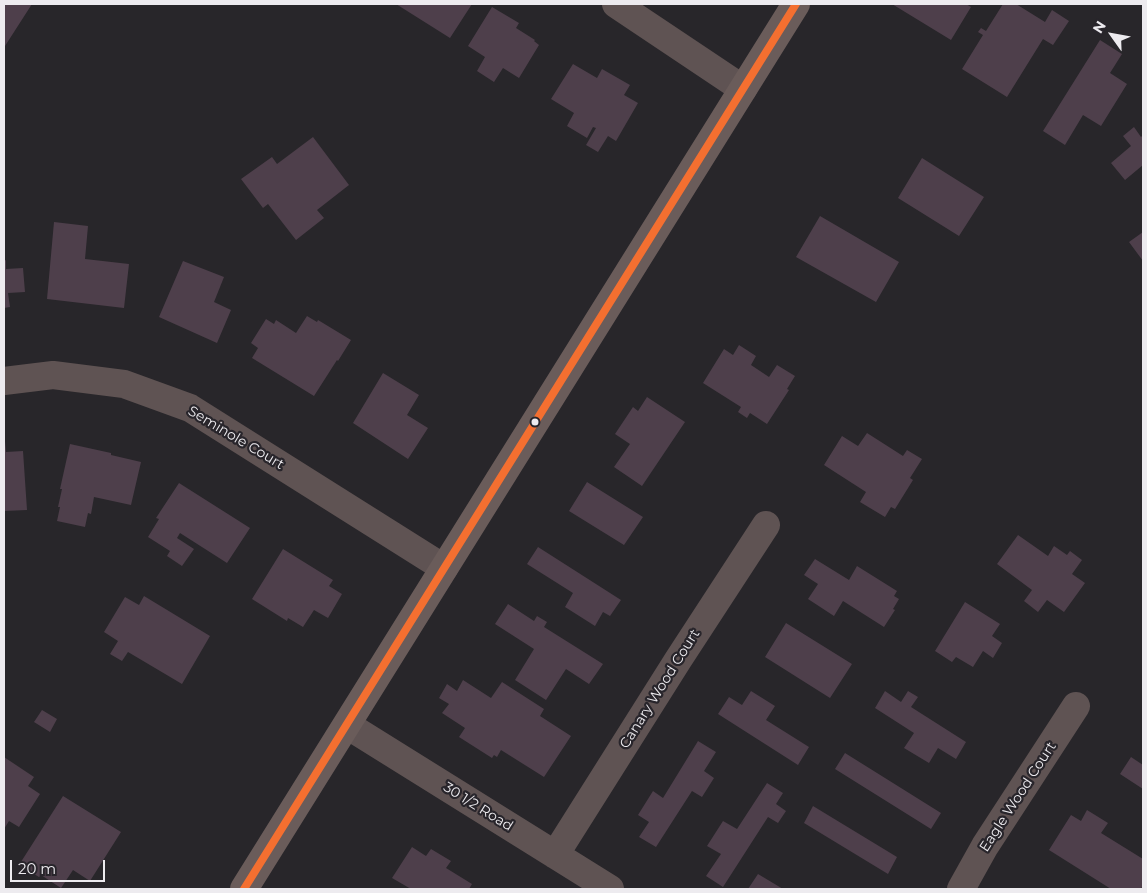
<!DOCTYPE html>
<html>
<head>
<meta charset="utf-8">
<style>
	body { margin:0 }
	#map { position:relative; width:1147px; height:893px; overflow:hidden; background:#28262a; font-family:Montserrat,sans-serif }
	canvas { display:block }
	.frame { position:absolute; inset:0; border:5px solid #edebef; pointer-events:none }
	.north { position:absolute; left:1087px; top:10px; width:50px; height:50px; -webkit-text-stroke:4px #28252b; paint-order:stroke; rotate:302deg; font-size:14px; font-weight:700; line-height:20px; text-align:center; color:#edebef }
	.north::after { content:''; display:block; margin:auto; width:18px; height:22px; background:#edebef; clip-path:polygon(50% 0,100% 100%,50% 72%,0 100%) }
	.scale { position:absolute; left:10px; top:860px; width:95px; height:22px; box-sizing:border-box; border:2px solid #edebef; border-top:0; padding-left:6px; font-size:15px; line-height:18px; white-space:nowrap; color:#edebef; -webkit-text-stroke:4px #28252b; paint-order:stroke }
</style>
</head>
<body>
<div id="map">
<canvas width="1147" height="893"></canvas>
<div class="frame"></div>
<div class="north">N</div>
<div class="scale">20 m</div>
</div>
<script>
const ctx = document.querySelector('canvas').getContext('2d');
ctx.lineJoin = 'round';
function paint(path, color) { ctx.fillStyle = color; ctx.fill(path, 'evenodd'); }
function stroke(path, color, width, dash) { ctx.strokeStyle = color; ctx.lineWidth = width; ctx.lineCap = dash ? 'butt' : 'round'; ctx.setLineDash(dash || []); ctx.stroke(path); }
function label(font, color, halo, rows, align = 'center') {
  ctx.font = font + ' Montserrat,sans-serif'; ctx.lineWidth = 4.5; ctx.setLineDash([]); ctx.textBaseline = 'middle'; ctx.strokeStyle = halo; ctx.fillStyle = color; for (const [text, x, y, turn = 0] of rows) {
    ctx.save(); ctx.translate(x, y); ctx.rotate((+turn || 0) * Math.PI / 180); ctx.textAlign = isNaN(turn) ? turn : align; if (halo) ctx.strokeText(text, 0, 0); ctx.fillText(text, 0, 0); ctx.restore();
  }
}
paint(new Path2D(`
	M4,4h28l-27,42 -1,-1z
	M396,4h76l-22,34z
	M892,4h74l5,3 -20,33z
	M1003,4h13l29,18 7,-12 17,11 -16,24 -10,-6 -36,58 -45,-28 21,-34 -5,-3 3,-4 5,3z
	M492,7l27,16 -3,5 19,12 -1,1 5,4 -20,33 -16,-10 -9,14 -17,-11 8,-14 -17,-11z
	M1100,40l22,14 -12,19 17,11 -26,42 -18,-11 -18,30 -22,-14z
	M573,64l24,14 5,-9 28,16 -6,10 14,8 -22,38 -8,-5 -10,16 -12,-7 10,-17 -3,-1 -6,11 -20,-12 7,-13 -23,-14z
	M1134,127l7,10 2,-2v30l-18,15 -14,-17 20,-17 -8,-10z
	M313,137l36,48 -32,25 7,8 -28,22 -28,-36 -5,4 -22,-29 31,-22 5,7z
	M922,158l62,39 -25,39 -61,-38z
	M820,216l79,46 -23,40 -80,-45z
	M54,222l34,4 -3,33 44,5 -5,44 -77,-9z
	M1143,232v29l-14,-19z
	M6,260v9l17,-1 2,24 -17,1 2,14 -6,1v-47z
	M183,261l41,16 -10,25 17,8 -14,33 -58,-26z
	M307,316l10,6 1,-2 33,20 -13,21 -1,-1 -23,36 -62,-38 6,-10 -7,-5 15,-24 8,5 2,-4 20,13z
	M739,345l17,11 -5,9 18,12 8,-12 18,11 -8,13 2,1 -22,34 -17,-11 -3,5 -9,-6 3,-5 -38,-24 21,-34 9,6z
	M383,373l36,22 -12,20 21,13 -20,31 -55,-36z
	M647,397l38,25 -43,64 -28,-19 16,-23 -15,-10 18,-27 5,4z
	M867,433l36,23 4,-6 15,9 -12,19 3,2 -18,29 -4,-2 -6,10 -25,-15 6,-10 -42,-27 18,-29 16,10z
	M4,441h1l1,11 17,-1 4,59 -23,1z
	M70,444l41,9v2l30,7 -10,43 -37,-8 -3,17 -3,-1 -3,14 -28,-6 3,-14h-2l4,-18h-2z
	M587,482l56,35 -19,28 -55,-34z
	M179,483l71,45 -23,35 -47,-30 -3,5 17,11 -12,17 -15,-10 3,-5 -22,-14 11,-18 -3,-1z
	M1018,535l30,21 6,-10 13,9 3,-4 12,9 -10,14 13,9 -21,29 -17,-12 -9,12 -14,-11 8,-11 -35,-26z
	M538,547l83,53 -11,16 -7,-4 -8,14 -30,-19 8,-14 -46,-29z
	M283,549l50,31 -4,6 13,8 -14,24 -14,-8 -11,17 -15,-9 -1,3 -35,-22z
	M815,559l34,21 8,-14 40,25 -3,5 5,3 -6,10 2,1 -11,17 -41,-26 -9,15 -26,-17 10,-15 -14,-9z
	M144,596l66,40 -28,48 -54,-32 -6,9 -12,-7 8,-13 -14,-9 21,-35 14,8z
	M965,602l35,22 -8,12 10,7 -9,15 -10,-7 -10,16 -17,-10 -4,5 -17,-11z
	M508,604l26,17 3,-5 10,6 -3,5 59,37 -14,20 -23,-15 -20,31 -31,-20 19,-31 -39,-25z
	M786,623l66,41 -22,34 -65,-41z
	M463,680l28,18 11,-16 42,27 -4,7 31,20 -27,41 -43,-27 -4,7 -3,-2 -2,3 -33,-21 6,-9 -23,-15 7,-9 -10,-6 8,-14 10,7z
	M751,691l24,15 -9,14 43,27 -11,18 -80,-51 11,-17 13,8z
	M885,691l16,11 7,-11 10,6 -7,10 55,35 -10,17 -18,-11 -9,15 -25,-15 10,-15 -39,-25z
	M42,710l15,9 -7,13 -16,-10z
	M698,741l18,11 -12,19 10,7 -12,19 -10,-6 -36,56 -17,-10 10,-15 -11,-7 15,-24 10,7z
	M845,753l96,60 -10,16 -96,-60z
	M4,757l30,20 -6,9 12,8 -21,33 -10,-6 -5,8z
	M1131,757l12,8v24l-23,-15z
	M767,783l16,10 -7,11 10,7 -8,12 -10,-6 -45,70 -17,-11 15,-22 -14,-8 16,-25 14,8z
	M63,796l58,36 -31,49 -17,-11 -12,18 -20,-13 -2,2 -20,-12z
	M813,806l84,51 -9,17 -84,-51z
	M1087,810l21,13 -7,10 42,26v26l-2,4h-30l-62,-39 22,-35 10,6z
	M412,847l14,9 5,-7 20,12 -5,7 26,16 -3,5h-58l-19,-11z
	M758,874l25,15h-35z`), '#4e3f4b');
stroke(new Path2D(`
	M616,4l127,85
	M4,381l49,-6 71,9 66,24 254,160
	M347,725l263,164
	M555,855l123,-195 88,-135
	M961,889l24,-43 91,-140`), '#5f5353', 28);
stroke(new Path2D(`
	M244,889l552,-885`), '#6a5c5a', 28);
stroke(new Path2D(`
	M244,889l552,-885`), '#f46f30', 8);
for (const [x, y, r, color] of [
	[535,422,4.5,"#edebef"]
]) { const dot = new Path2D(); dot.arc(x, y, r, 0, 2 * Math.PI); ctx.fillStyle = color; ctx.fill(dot); stroke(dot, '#28252b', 2); }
label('14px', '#edebef', '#28252b', [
	["Seminole Court",236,438,31],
	["Canary Wood Court",660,689,-58],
	["Eagle Wood Court",1018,797,-57],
	["30 1/2 Road",478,807,32]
]);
</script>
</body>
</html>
